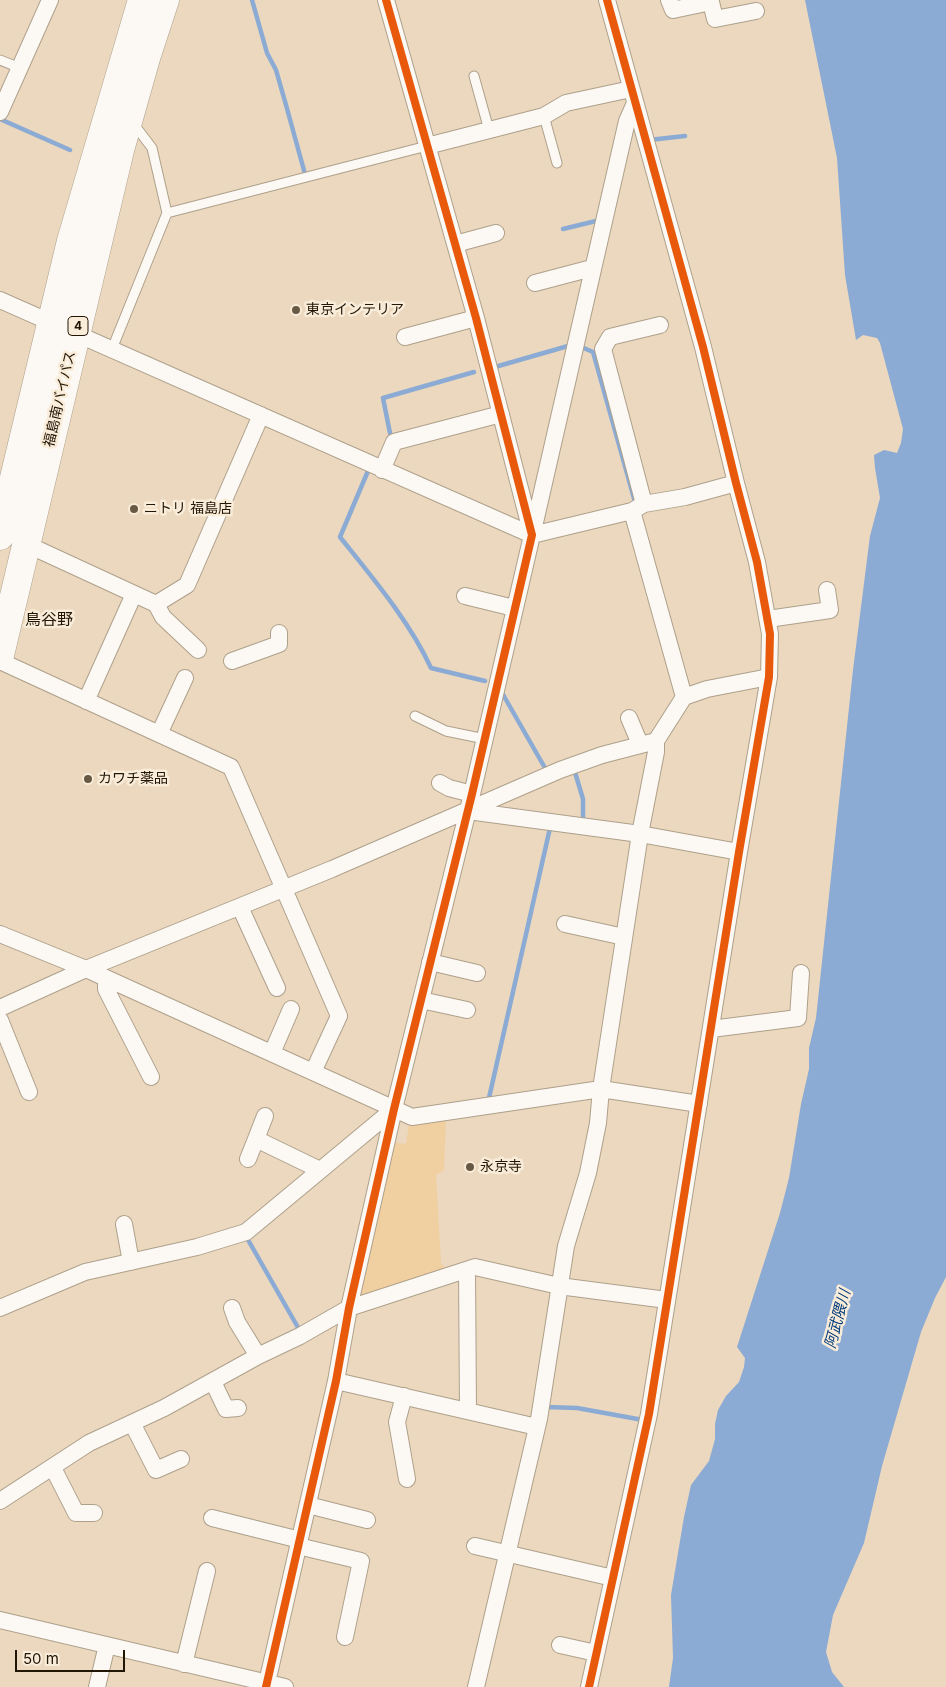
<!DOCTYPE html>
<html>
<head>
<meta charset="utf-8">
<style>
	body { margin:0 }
	#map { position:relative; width:946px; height:1687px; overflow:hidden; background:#ebd8be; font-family:Inter,sans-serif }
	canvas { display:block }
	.scale { position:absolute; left:15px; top:1650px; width:110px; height:22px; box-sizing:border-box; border:2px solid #211504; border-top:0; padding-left:6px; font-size:15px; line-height:18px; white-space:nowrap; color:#211504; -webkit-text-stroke:4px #f9ecd9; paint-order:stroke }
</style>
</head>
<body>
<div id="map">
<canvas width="946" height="1687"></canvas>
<div class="scale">50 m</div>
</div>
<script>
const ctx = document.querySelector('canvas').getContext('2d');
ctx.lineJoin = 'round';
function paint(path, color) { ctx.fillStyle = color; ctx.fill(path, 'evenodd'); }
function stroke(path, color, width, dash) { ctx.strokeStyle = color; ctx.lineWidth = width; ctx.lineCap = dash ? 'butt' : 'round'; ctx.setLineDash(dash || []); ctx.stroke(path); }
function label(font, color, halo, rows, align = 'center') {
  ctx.font = font + ' Inter,"Noto Sans JP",sans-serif'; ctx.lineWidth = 5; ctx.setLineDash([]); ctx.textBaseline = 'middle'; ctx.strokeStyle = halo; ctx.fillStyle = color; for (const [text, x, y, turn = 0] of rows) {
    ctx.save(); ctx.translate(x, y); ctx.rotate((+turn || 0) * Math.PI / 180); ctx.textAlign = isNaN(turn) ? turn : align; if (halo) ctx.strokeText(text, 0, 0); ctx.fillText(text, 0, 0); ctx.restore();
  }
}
paint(new Path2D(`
	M446,1120l-2,50 -8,5 5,88 7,9 -86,28 -5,-4 34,-154 15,2 3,-19z`), '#f0cfa0');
paint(new Path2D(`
	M805,0h141v1277l-11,21 -14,34 -39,134 -18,77 -31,72 -7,37 6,20 12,15h-175l4,-29 -2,-63 13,-78 7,-32 18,-24 6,-22v-15l3,-14 8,-14 13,-14 5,-15 1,-9 -8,-11 43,-134 9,-35 12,-74 8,-35v-21l7,-30 37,-348 17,-134 10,-38 -5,-30 -1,-13 10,-5 13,3 4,-10 2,-14 -23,-86 -3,-5 -14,-3 -7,5 -11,-65 -8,-117z`), '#8baad4');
stroke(new Path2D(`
	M252,0l15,53 9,17 10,35 19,69
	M0,119l70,31
	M649,140l36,-4
	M563,229l37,-9
	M579,346l14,6 42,150
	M495,367l73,-21
	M390,433l-7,-35 91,-26
	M368,471l-28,66c32,40 70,85 91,131l54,13
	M501,691l44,77
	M574,769l9,30v23
	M489,1098l61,-270
	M247,1238l53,93
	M546,1405v2l31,1 66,12`), '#8baad4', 4.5);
const lane = new Path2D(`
	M0,60l20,8
	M474,76l15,54
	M544,116l13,47
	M133,123l19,25 15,65 260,-67
	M112,349l55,-136
	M415,716l31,15 39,8`);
const street = new Path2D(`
	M669,0l4,10 38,-8 4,17 41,-8
	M0,112l50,-112
	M427,146l117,-30 22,-13 65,-14
	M455,244l41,-11
	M535,283l57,-15
	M0,300l532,235 100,-24 12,-7 41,-7 51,-14
	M405,337l71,-19
	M382,470l12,-28 107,-28
	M644,504l-41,-155 7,-12 50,-12
	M632,511l52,186
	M533,531l94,-410 8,-18
	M26,544l130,60 31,-19 74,-170
	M465,596l49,12
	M156,604l7,13 35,33
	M768,619l62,-9 -3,-20
	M0,661l231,106 108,249 -26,56
	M232,661l47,-17v-11
	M86,701l48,-107
	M629,718l11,26
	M159,734l26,-56
	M656,741l28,-44 23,-8 62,-12
	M440,783l9,5 23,6
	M468,811l172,23 99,18
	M240,907l37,81
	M565,924l59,13
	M0,934l86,35 326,148 189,-28 98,15
	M430,962l47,11
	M106,978v11l45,88
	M421,1000l46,10
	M0,1008l86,-39 246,-100 228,-99 42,-15 54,-14v11l-16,82 -39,255 -3,34 -10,50 -22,73 -27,173 -63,268
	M0,1020l29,72
	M711,1029l87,-11 3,-45
	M272,1053l19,-44
	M265,1116l-9,23 64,31
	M248,1159l8,-20
	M124,1224l7,38
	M467,1270l1,141
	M0,1308l85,-36 112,-25 49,-15 148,-123
	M232,1308l5,14 21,34
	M336,1381l201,46
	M213,1382l13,27 12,-1
	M404,1396l-7,26 10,57
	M132,1423l24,47 25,-11
	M53,1468l23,45h18
	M0,1501l89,-58 75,-35 94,-52 42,-20 49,-28 126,-41 84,19 108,14
	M308,1505l59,15
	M212,1518l88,22
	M298,1546l63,15 -16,76
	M475,1546l138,32
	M0,1620l285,67
	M560,1645l36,8
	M184,1664l23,-93
	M97,1687l10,-42
	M266,1687l70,-306 13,-73 45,-199 78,-315 60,-259 -56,-217 -90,-318
	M589,1687l60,-273 90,-562 30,-175 1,-43 -13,-72 -21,-79 -33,-136 -96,-347`);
const highway = new Path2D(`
	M0,536l71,-295 71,-241
	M0,655l120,-505 26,-92 19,-58`);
stroke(lane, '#aea08b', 11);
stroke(street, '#aea08b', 18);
stroke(highway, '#aea08b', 29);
stroke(lane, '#fcf9f5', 9);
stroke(street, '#fcf9f5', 16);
stroke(highway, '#fcf9f5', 28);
stroke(new Path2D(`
	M266,1687l70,-306 13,-73 45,-199 78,-315 60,-259 -56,-217 -90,-318
	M589,1687l60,-273 90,-562 30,-175 1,-43 -13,-72 -21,-79 -33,-136 -96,-347`), '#e8590c', 8);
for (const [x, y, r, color] of [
	[296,310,5,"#685945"],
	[134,509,5,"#685945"],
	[88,779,5,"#685945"],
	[470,1167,5,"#685945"]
]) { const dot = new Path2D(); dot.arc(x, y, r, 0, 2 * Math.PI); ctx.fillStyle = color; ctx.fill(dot); stroke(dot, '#f9ecd9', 2); }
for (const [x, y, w] of [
	[78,326,20]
]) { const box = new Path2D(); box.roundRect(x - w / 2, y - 9.5, w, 19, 4); ctx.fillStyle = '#f9ecd9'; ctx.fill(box); stroke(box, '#211504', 1); }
label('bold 12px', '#211504', null, [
	["4",78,326]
]);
label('14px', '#211504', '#f9ecd9', [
	["東京インテリア",306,310],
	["ニトリ 福島店",144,509],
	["カワチ薬品",98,779],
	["永京寺",480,1167]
], 'left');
label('14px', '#211504', '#f9ecd9', [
	["福島南バイパス",60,399,-77]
]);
label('italic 15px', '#023a7a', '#f9ecd9', [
	["阿武隈川",838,1319,-75]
]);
label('16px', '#211504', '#f9ecd9', [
	["鳥谷野",49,620]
]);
</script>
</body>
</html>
